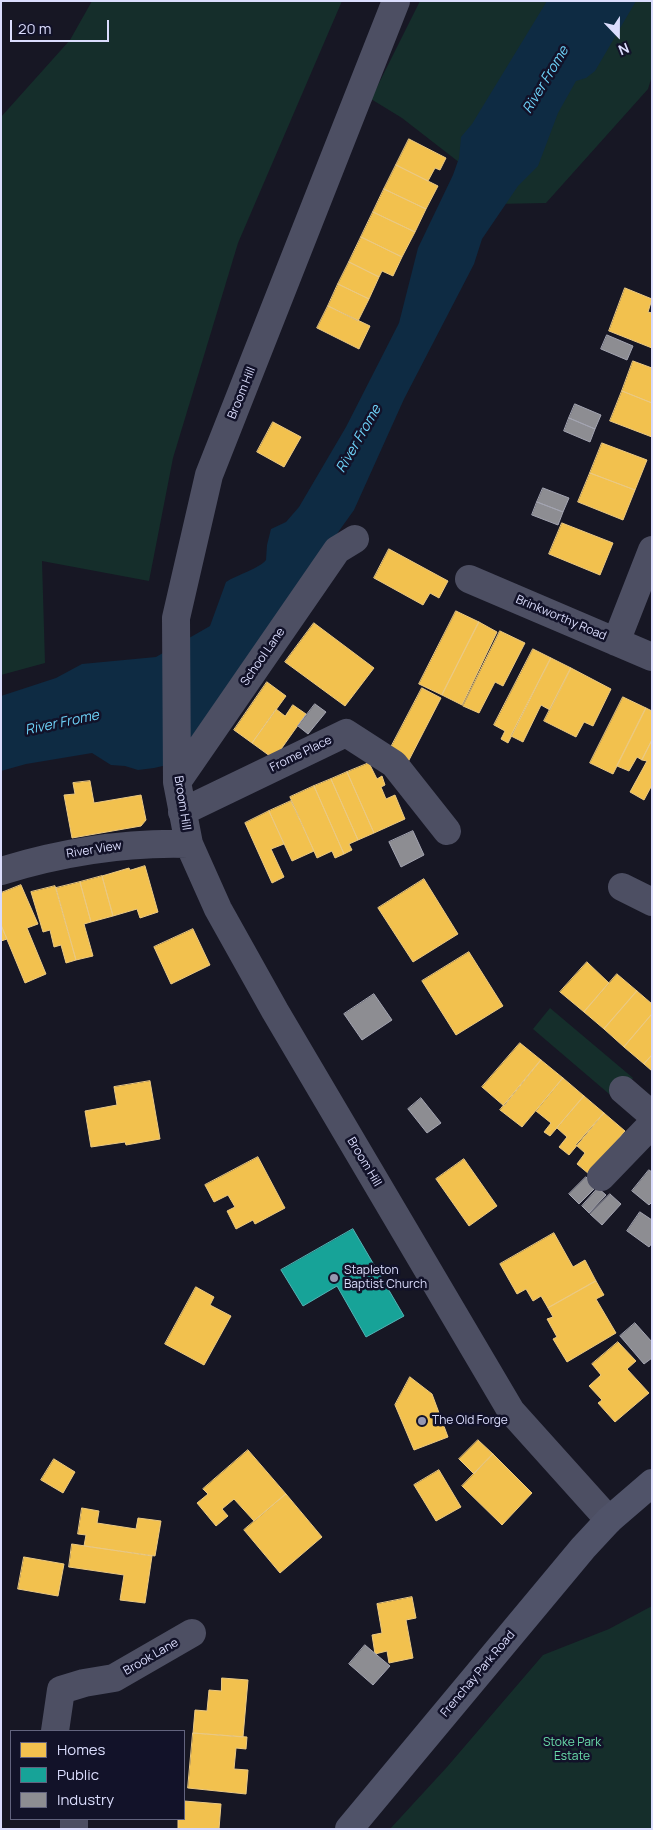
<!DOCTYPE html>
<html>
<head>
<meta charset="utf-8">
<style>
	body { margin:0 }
	#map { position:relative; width:653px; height:1830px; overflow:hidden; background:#171724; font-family:Manrope,sans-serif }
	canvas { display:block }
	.frame { position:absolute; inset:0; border:2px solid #dbddfd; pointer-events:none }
	.legend { position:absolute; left:10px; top:1730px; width:175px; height:90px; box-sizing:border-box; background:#121229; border:1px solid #62637e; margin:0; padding:6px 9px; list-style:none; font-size:15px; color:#dbddfd }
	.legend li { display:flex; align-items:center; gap:10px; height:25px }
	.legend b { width:25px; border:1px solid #62637e }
	.north { position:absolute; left:593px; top:10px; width:50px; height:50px; -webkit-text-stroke:4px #121229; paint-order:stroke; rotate:158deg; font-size:14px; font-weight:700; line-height:20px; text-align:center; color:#dbddfd }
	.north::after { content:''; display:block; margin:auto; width:18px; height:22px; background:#dbddfd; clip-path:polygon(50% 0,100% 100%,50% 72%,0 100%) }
	.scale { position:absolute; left:10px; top:20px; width:99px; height:22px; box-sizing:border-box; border:2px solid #dbddfd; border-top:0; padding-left:6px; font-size:15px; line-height:18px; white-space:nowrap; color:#dbddfd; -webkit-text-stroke:4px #121229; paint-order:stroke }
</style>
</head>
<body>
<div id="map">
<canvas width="653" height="1830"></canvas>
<div class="frame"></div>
<ul class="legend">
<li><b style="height:14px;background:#f2c14e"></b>Homes</li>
<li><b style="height:14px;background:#17a398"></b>Public</li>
<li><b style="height:14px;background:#8d8d92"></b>Industry</li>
</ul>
<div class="north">N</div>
<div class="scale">20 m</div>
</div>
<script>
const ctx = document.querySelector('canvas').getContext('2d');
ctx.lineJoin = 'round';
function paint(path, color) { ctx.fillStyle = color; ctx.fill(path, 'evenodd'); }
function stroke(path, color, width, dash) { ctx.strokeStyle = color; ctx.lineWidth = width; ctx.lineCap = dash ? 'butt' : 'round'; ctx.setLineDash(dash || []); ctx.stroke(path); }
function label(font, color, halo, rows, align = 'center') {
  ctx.font = font + ' Manrope,sans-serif'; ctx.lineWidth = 5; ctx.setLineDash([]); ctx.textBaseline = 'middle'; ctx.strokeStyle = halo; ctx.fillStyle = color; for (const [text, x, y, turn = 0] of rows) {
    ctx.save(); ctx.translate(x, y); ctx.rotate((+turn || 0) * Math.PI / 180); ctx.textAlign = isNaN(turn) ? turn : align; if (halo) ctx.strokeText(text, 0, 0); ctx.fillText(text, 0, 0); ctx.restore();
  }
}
paint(new Path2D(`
	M92,1h250l-104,242 -65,215 -24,123 -107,-20 3,102 -44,12v-558l69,-77z
	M420,1h232v75l-4,13 -102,114 -51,1 -35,-41 -58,-45 -31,-19z
	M550,1008l83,70 -18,21 -82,-70z
	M652,1606v223h-262l57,-62 96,-112 66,-26z`), '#152e2b');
paint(new Path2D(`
	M547,1h89l-41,70 -9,7 -10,3 -18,32 -20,53 -20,20 -36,53 -8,25 -70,135 -50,111 -168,235 -19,20 -13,3 -16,2 -13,-4 -14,-1 -19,-12 -66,11 -25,7v-75l55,-18 26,-14 74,-7 54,-31 16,-44c11,-7 34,-14 40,-22l1,-15 4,-16 15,-7 13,-15 47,-80 53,-104 19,-75 35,-73 6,-17 2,-21 11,-13z`), '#0e2b43');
const homes = new Path2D(`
	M409,139l37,19 -6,12 -5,-2 -7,13 -32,-16z
	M396,165l42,21 -12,23 -42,-20z
	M384,189l42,20 -11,23 -42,-20z
	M373,212l42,20 -13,25 -41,-20z
	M361,237l41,20 -9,19 -11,-5 -3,6 -30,-15z
	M349,262l30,15 -10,22 -31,-15z
	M338,284l31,15 -11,22 -30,-15z
	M625,288l27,11 -4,13 4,1v35l-43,-17z
	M328,306l42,20 -11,23 -42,-21z
	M633,361l19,7v35l-30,-12z
	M622,391l30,12v34l-42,-16z
	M273,422l28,15 -17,30 -27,-15z
	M602,443l45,17 -12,30 -45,-17z
	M590,473l45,17 -12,30 -45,-18z
	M562,523l51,20 -13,32 -51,-21z
	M389,549l59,32 -9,17 -9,-5 -7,12 -49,-27z
	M456,611l23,11 -37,73 -23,-11z
	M479,622l18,10 -35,73 -20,-10z
	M314,623l60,45 -29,38 -60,-44z
	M500,631l25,12 -22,43 -8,-4 -16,31 -16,-7z
	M533,649l18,9 -43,85 -7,-4 4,-8 -11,-6z
	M551,658l20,10 -21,42 -9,-5 -18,37 -12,-6z
	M571,668l40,21 -18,37 -9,-4 -8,15 -32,-16z
	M267,682l19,14 -34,47 -18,-13z
	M422,688l19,10 -33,64 -19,-11z
	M623,697l23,11 -33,66 -23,-11z
	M293,705l13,9 -32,45 -22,-16 24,-34 9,7z
	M646,708l6,3v29l-10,20 -5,-3 -8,14 -12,-5z
	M652,740v45l-8,15 -14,-8 17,-31 -5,-1z
	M369,763l8,16 5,-3 3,9 -4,2 5,12 9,-4 10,24 -31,14 -27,-61z
	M347,772l27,61 -16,7 -27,-61z
	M331,779l27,61 -9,4 3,6 -8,4 -30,-68z
	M90,781l4,22 47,-8 5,25 -5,6 -69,12 -8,-43 11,-1 -2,-11z
	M314,786l30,68 -9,4 -3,-7 -15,7 -27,-61z
	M291,801l23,50 -22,10 -23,-50z
	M269,811l15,33 -13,5 13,28 -12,6 -27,-60z
	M145,866l13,46 -18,6 -3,-9 -24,7 -11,-40 27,-8 1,2z
	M102,876l11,40 -22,6 -11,-40z
	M424,879l34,55 -45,28 -35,-54z
	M80,882l11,40 -7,2 9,32 -17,4 -20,-72z
	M21,885l17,39 -11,4 19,46 -21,9 -24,-58v-32z
	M55,886l21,74 -10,3 -5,-18 -7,2 -4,-17 -7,2 -12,-40z
	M1,925l6,14 -6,2z
	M193,929l17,36 -39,19 -17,-37z
	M469,952l34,54 -47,29 -34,-54z
	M587,962l22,21 -25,29 -24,-20z
	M617,974l20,17 -33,38 -20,-17z
	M637,991l15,13v10l-28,33 -20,-18z
	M652,1014v41l-8,9 -20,-17z
	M520,1043l21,17 -37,46 -22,-19z
	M652,1055v16l-8,-7z
	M541,1060l22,18 -41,49 -22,-17z
	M563,1078l21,18 -34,40 -6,-4 7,-9 -15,-12z
	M150,1081l10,58 -34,6 -1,-3 -34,5 -6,-36 32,-6 -3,-18z
	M584,1096l20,17 -35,42 -10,-8 8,-10 -10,-9z
	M604,1113l21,18 -36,43 -12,-10 8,-11 -9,-8z
	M258,1157l27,51 -30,16 -2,-4 -17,9 -9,-18 8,-4 -7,-12 -14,7 -9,-17z
	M464,1159l33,47 -28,20 -33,-47z
	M554,1233l19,34 12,-7 11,21 -48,27 -7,-12 -8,5 -7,-12 -9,5 -17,-30z
	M596,1281l8,14 -8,4 20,34 -49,29 -14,-23 4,-2 -10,-18 6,-2 -5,-9z
	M196,1287l18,10 -4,8 21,11 -27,49 -39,-21z
	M618,1342l18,19 -9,8 22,24 -34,29 -17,-19 4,-3 -13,-14 12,-11 -9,-11z
	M410,1377l22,17 16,43 -34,13 -19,-45z
	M478,1440l15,14 -19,20 -15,-15z
	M248,1450l38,44 -32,27 -20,-22 -12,10 6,7 -12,10 -19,-23 11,-9 -5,-5z
	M493,1454l39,39 -30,32 -40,-39z
	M54,1459l21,13 -12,21 -22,-13z
	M439,1470l22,37 -25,14 -22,-36z
	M286,1494l36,43 -42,36 -36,-43z
	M82,1508l17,3 -2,12 39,6 2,-11 23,3 -6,35 -71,-10 2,-11 -8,-1z
	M72,1544l80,12 -7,47 -25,-3 4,-25 -55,-8z
	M24,1557l40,7 -6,32 -40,-7z
	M412,1597l4,21 -10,2 7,38 -24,5 -2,-12 -12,3 -3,-19 10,-2 -5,-29z
	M222,1678l26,2 -5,57 -50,-4 2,-23 12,1 2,-21 12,1z
	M193,1733l54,4 -1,12 -10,-1 -2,21 14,1 -2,24 -58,-6z
	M184,1801l37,3 -2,25h-64h23v-10h6z`);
paint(homes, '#f2c14e');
stroke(homes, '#ebc982', 1);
const public = new Path2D(`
	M353,1229l51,87 -38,21 -29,-51 -34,20 -22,-36z`);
paint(public, '#17a398');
stroke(public, '#52b4b6', 1);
const industry = new Path2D(`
	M607,335l26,11 -6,14 -26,-11z
	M575,404l26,11 -6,14 -26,-11z
	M569,418l26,11 -5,13 -26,-11z
	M543,488l26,10 -6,14 -26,-10z
	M537,502l26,10 -5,13 -26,-10z
	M315,704l11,8 -18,22 -10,-8z
	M413,831l11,24 -23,12 -12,-25z
	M374,994l18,26 -30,20 -18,-26z
	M421,1098l20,25 -14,10 -19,-24z
	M649,1170l3,2v30l-3,3 -17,-14z
	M586,1177l10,10 -17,17 -10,-10z
	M598,1188l8,7 -17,18 -7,-7z
	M610,1194l11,10 -19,21 -12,-11z
	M640,1212l12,8v23l-3,4 -22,-16z
	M635,1323l17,19v16l-8,6 -24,-28z
	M365,1645l25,21 -17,19 -24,-21z`);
paint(industry, '#8d8d92');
stroke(industry, '#a4a5b2', 1);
stroke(new Path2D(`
	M396,1l-187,474 -33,143 1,164 12,62 29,65 57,102 236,400 98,109
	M469,579l183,78
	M616,642l36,-92
	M177,782l160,-232 18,-11
	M182,812l164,-79 48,31 53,67
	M1,871c62,-19 123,-29 188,-27
	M622,887l30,15
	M623,1090l29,25
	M601,1177l51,-53
	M55,1731l6,-41 23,-7 30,-5 78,-45
	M74,1819v10`), '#4d4f63', 28);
stroke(new Path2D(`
	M349,1829l234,-281 26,-28 43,-37`), '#505369', 28);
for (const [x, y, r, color] of [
	[334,1278,5,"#9698b1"],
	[422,1421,5,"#9698b1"]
]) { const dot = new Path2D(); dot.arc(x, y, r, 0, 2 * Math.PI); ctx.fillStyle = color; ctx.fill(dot); stroke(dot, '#121229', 2); }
label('12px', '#dbddfd', '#121229', [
	["Broom Hill",242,393,-68],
	["Brinkworthy Road",561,618,23],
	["School Lane",263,657,-55],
	["Frome Place",301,754,-26],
	["Broom Hill",182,803,81],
	["River View",94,850,-9],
	["Broom Hill",364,1162,59],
	["Brook Lane",151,1657,-30],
	["Frenchay Park Road",478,1674,-50]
]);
label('12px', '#dbddfd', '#121229', [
	["Stapleton",344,1271],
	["Baptist Church",344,1285],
	["The Old Forge",432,1421]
], 'left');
label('12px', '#69dba9', '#121229', [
	["Stoke Park",572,1743],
	["Estate",572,1757]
]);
label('italic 14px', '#6ed2f8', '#121229', [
	["River Frome",546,80,-59],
	["River Frome",359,439,-60],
	["River Frome",62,723,-12]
]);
</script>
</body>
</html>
